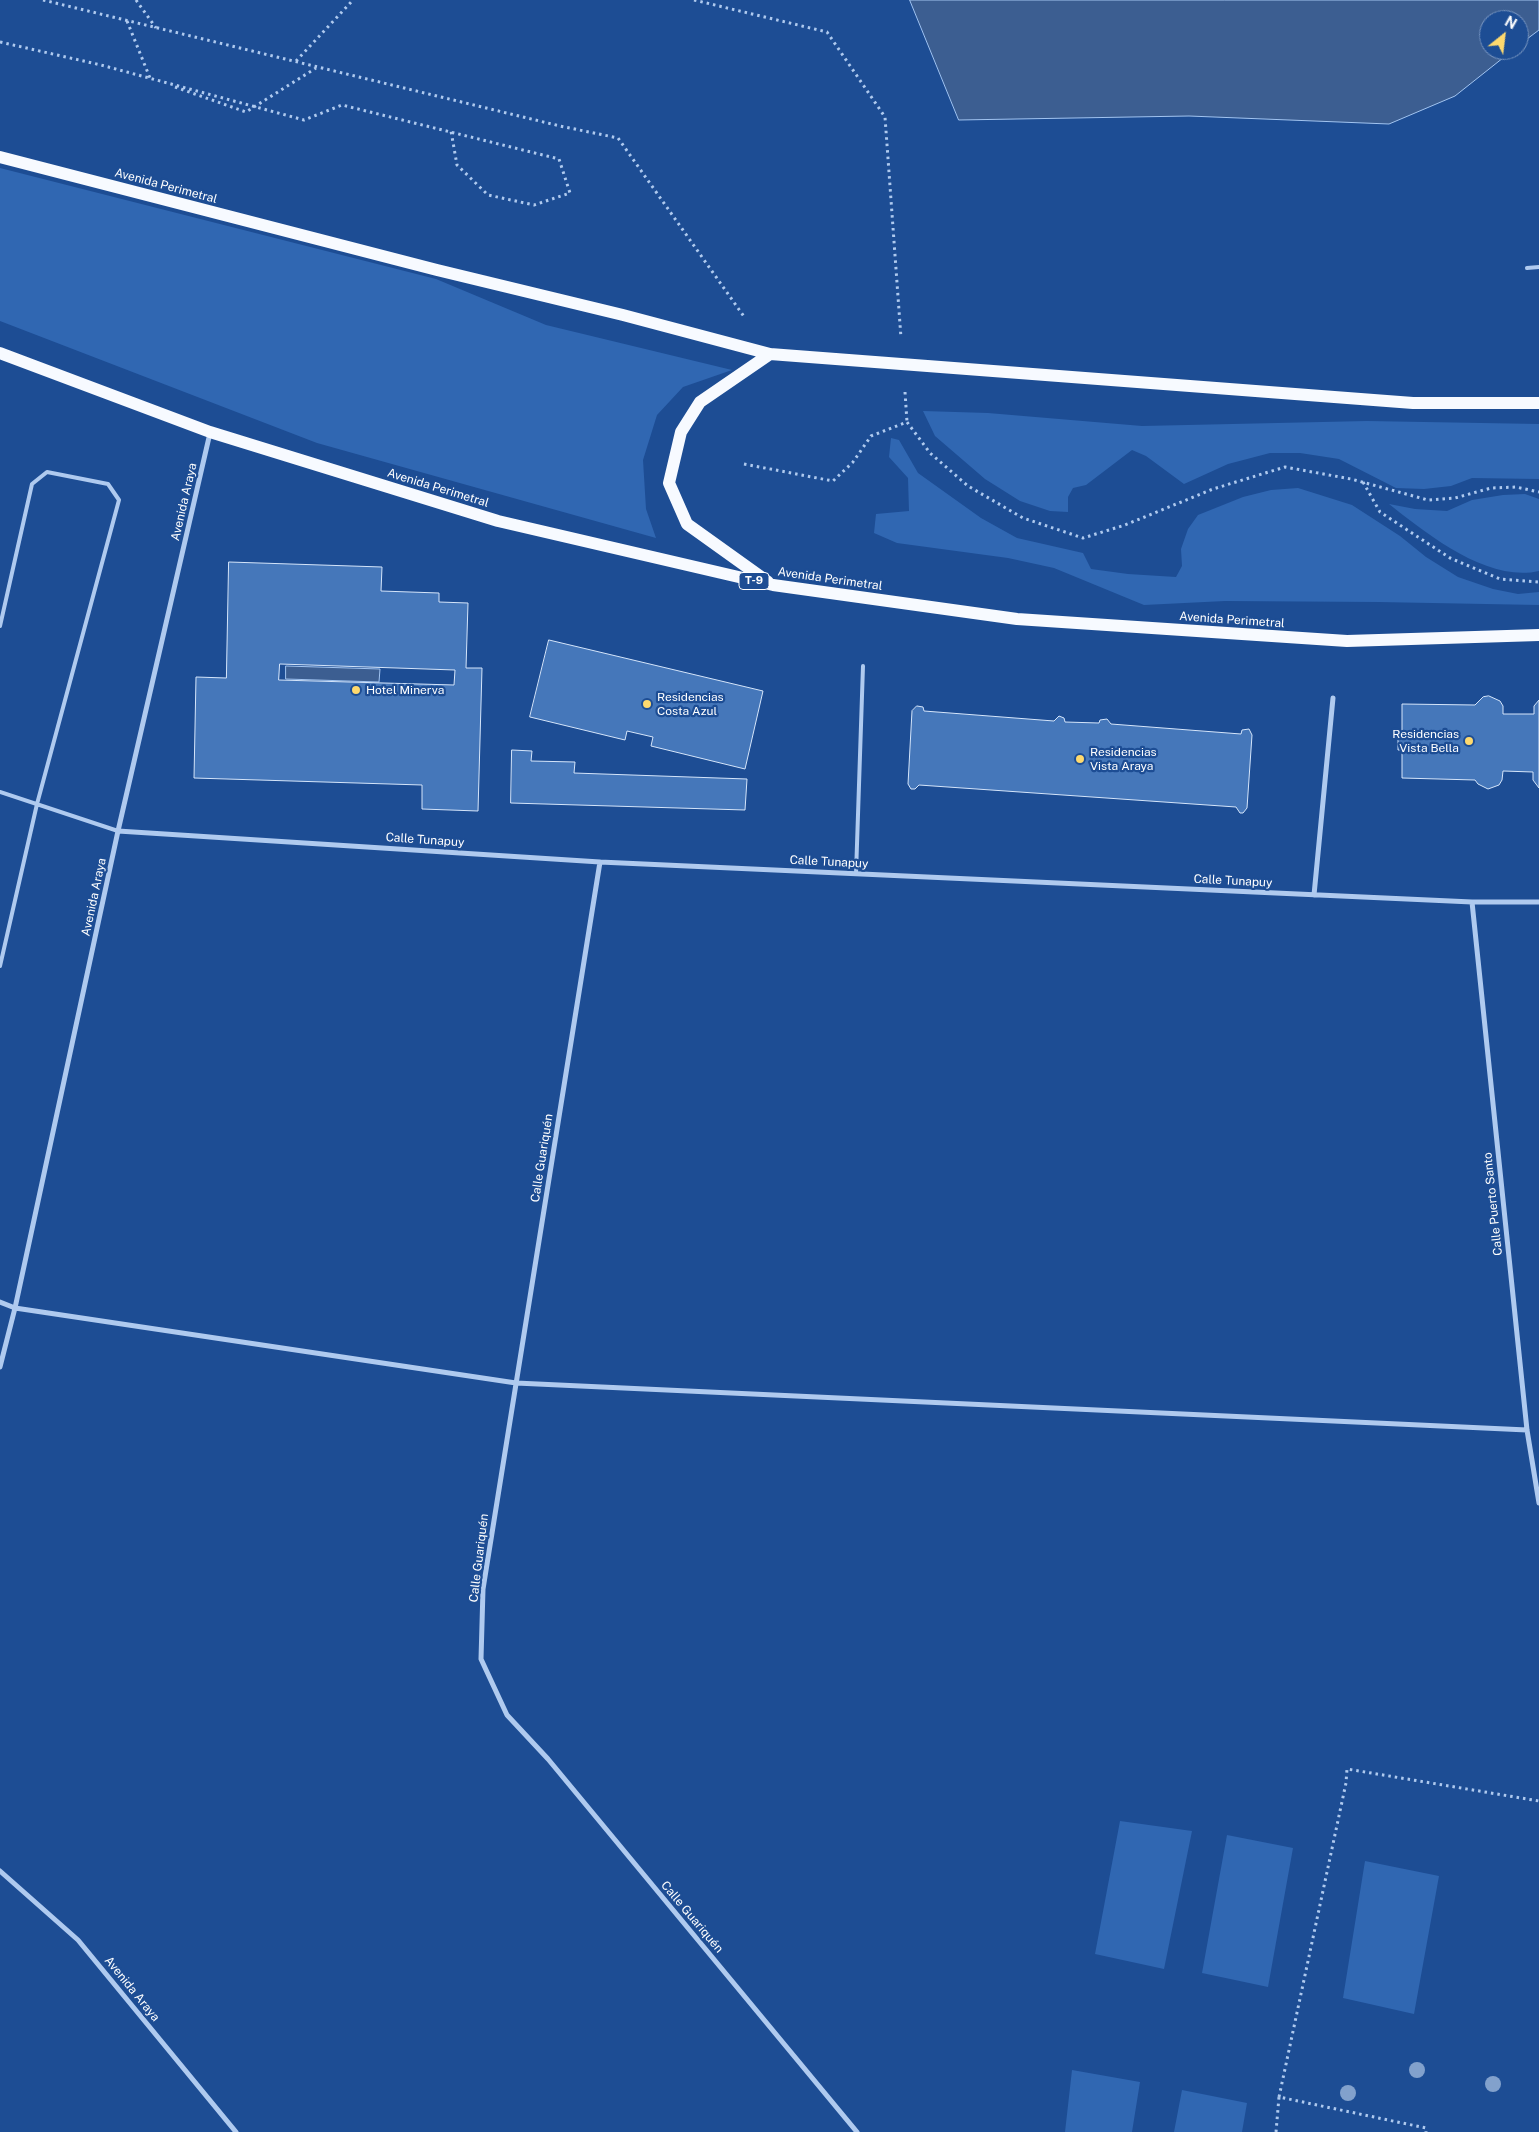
<!DOCTYPE html>
<html>
<head>
<meta charset="utf-8">
<style>
	body { margin:0 }
	#map { position:relative; width:1539px; height:2132px; overflow:hidden; background:#1d4d94; font-family:"Public Sans",sans-serif }
	canvas { display:block }
	.north { position:absolute; left:1479px; top:10px; width:50px; height:50px; box-sizing:border-box; background:#1d4d94; border:1px solid #7794bf; border-radius:50%; rotate:29deg; font-size:14px; font-weight:700; line-height:20px; text-align:center; color:#fff }
	.north::after { content:''; display:block; margin:auto; width:18px; height:22px; background:#fed96e; clip-path:polygon(50% 0,100% 100%,50% 72%,0 100%) }
</style>
</head>
<body>
<div id="map">
<canvas width="1539" height="2132"></canvas>
<div class="north">N</div>
</div>
<script>
const ctx = document.querySelector('canvas').getContext('2d');
ctx.lineJoin = 'round';
function paint(path, color) { ctx.fillStyle = color; ctx.fill(path, 'evenodd'); }
function stroke(path, color, width, dash) { ctx.strokeStyle = color; ctx.lineWidth = width; ctx.lineCap = dash ? 'butt' : 'round'; ctx.setLineDash(dash || []); ctx.stroke(path); }
function label(font, color, halo, rows, align = 'center') {
  ctx.font = font + ' "Public Sans",sans-serif'; ctx.lineWidth = 4.5; ctx.setLineDash([]); ctx.textBaseline = 'middle'; ctx.strokeStyle = halo; ctx.fillStyle = color; for (const [text, x, y, turn = 0] of rows) {
    ctx.save(); ctx.translate(x, y); ctx.rotate((+turn || 0) * Math.PI / 180); ctx.textAlign = isNaN(turn) ? turn : align; if (halo) ctx.strokeText(text, 0, 0); ctx.fillText(text, 0, 0); ctx.restore();
  }
}
paint(new Path2D(`
	M0,168l436,111 110,46 186,45 -49,17 -26,28 -14,45 3,49 10,29 -339,-95 -317,-122z
	M923,411l65,2 154,13 225,-5 172,3v55l-67,-1 -21,8 -27,3 -28,-1 -57,-29 -39,-6h-30l-42,11 -44,20 -38,-28 -14,-6 -46,35 -13,3 -5,9v15l-18,-1 -30,-10 -35,-22 -50,-43z
	M891,438l8,2 19,33 63,45 36,20 66,15 8,16 37,5 48,3 6,-11 -1,-17 7,-20 10,-14 45,-18 28,-7 27,-2 54,17 48,31 26,21 32,20 35,12 25,5 21,-2v13l-161,-3 -153,-1 -81,4 -90,-37 -46,-10 -111,-15 -23,-10 2,-19 33,-3 -1,-33 -19,-21z
	M1525,494l14,5v72c-51,12 -112,-37 -150,-67l26,5 32,2 25,-11 31,-5z
	M1120,1821l72,10 -28,138 -69,-15z
	M1227,1835l66,13 -25,139 -66,-14z
	M1365,1861l74,15 -25,138 -71,-16z
	M1072,2070l68,12 -8,50h-67z
	M1182,2090l65,13 -5,29h-68z`), '#3067b2');
const water = new Path2D(`
	M910,0h629v30l-20,15v-25h-30v30h24l-58,46 -66,28 -200,-8 -230,4z
	M286,666l94,3 -1,13 -93,-3z`);
paint(water, '#3c5e91');
stroke(water, '#a2c4f0', 1);
const building = new Path2D(`
	M229,562l153,5 -1,24 58,2v9l29,1 -2,65h16l-4,143 -56,-2v-24l-228,-7 2,-101 30,1zM280,664l175,6 -1,15 -175,-5z
	M549,640l214,51 -18,78 -94,-23 2,-9 -26,-6 -2,9 -95,-23z
	M1489,696l11,5 3,5v8h31v-8l5,-6v88l-6,-8v-8l-30,-1 -1,9 -3,5 -11,4 -10,-5 -3,-4 -73,-2v-28h-4v-18h4v-28l73,1 8,-8z
	M917,706l6,1 1,4 130,10 5,-5 5,2 1,4 34,1 1,-3 7,-1 4,5 130,10 1,-4 7,-1 3,6 -5,73 -4,5h-3l-4,-6 -317,-22 -4,4h-4l-3,-5 4,-73z
	M512,750l20,1 -1,10 44,1 -1,11 173,6 -2,31 -234,-7z`);
paint(building, '#4577ba');
stroke(building, '#d5e5fa', 1);
stroke(new Path2D(`
	M43,0l517,126 58,12 127,180
	M136,0l20,28
	M694,0l133,32 58,85 16,221
	M127,21l23,57
	M0,42l101,23 203,55 38,-15 217,54 11,34 -36,12 -46,-10 -31,-30 -6,-34
	M296,61l57,-61
	M175,87l71,25 70,-44
	M905,392l2,30
	M744,464l89,17 20,-19 18,-26 36,-14 23,31 38,33 55,32 60,20 42,-13 88,-36 72,-22 66,12 77,21 27,-2 36,-10 25,-1 23,5
	M1363,482l17,30 70,46 50,21 39,3
	M1279,2097l67,-314 1,-14 192,32
	M1276,2132l3,-35 147,31v4`), '#afcaef', 3, [2.5, 4]);
stroke(new Path2D(`
	M1527,268l12,-1
	M0,626l32,-142 15,-12 61,12 11,16 -82,304 -37,162
	M0,792l118,39
	M856,874l7,-208`), '#afcaef', 4);
stroke(new Path2D(`
	M118,831l482,31 872,40h67
	M600,862l-117,727 -2,70 26,56 41,44 309,373
	M1314,895l19,-197
	M1472,902l55,528 12,73
	M0,1302l15,6 501,75 1011,47
	M0,1367l15,-59 103,-477 92,-398
	M0,1871l78,69 158,192`), '#afcaef', 5);
stroke(new Path2D(`
	M0,157l437,113 186,45 147,39 643,49h126
	M0,353l210,79 288,89 275,64 244,34 330,22 192,-6
	M768,582l-81,-58 -18,-41 12,-51 19,-30 70,-48`), '#f7faff', 12);
ctx.fillStyle = '#82a1cc';
for (const [x, y] of [
	[1417,2070],
	[1493,2084],
	[1348,2093]
]) { ctx.beginPath(); ctx.arc(x, y, 8, 0, 2 * Math.PI); ctx.fill(); }
for (const [x, y, r, color] of [
	[356,690,5,"#fed96e"],
	[647,704,5,"#fed96e"],
	[1469,741,5,"#fed96e"],
	[1080,759,5,"#fed96e"]
]) { const dot = new Path2D(); dot.arc(x, y, r, 0, 2 * Math.PI); ctx.fillStyle = color; ctx.fill(dot); stroke(dot, '#1d4d94', 2); }
for (const [x, y, w] of [
	[754,581,30]
]) { const box = new Path2D(); box.roundRect(x - w / 2, y - 8.5, w, 17, 4); ctx.fillStyle = '#1d4d94'; ctx.fill(box); stroke(box, '#fff', 1); }
label('bold 11px', '#fff', null, [
	["T-9",754,581]
]);
label('12px', '#fff', '#1d4d94', [
	["Avenida Perimetral",166,186,15],
	["Avenida Perimetral",438,488,17],
	["Avenida Araya",184,502,-77],
	["Avenida Perimetral",830,579,8],
	["Avenida Perimetral",1232,620,4],
	["Calle Tunapuy",425,840,4],
	["Calle Tunapuy",829,862,3],
	["Calle Tunapuy",1233,881,3],
	["Avenida Araya",94,897,-78],
	["Calle Guariquén",542,1158,-81],
	["Calle Puerto Santo",1493,1204,-96],
	["Calle Guariquén",479,1558,-83],
	["Calle Guariquén",692,1917,50],
	["Avenida Araya",132,1989,51]
]);
label('12px', '#fff', '#1d4d94', [
	["Hotel Minerva",366,690],
	["Residencias",657,697],
	["Costa Azul",657,711],
	["Residencias",1459,734,"right"],
	["Vista Bella",1459,748,"right"],
	["Residencias",1090,752],
	["Vista Araya",1090,766]
], 'left');
</script>
</body>
</html>
